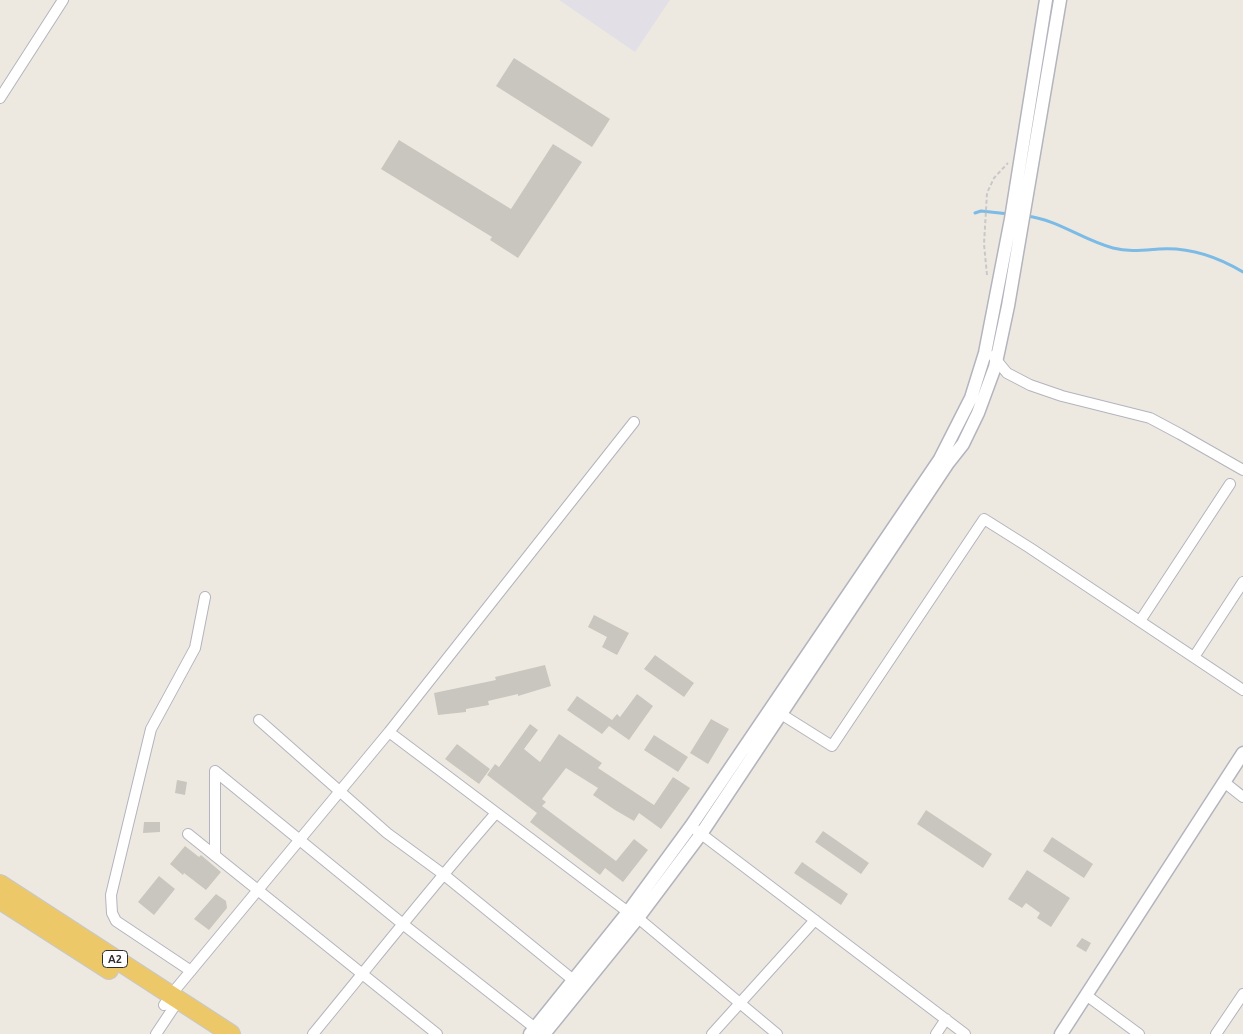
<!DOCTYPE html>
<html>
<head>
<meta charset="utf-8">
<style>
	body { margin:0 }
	canvas { display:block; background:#ede9e0 }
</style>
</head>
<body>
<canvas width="1243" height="1034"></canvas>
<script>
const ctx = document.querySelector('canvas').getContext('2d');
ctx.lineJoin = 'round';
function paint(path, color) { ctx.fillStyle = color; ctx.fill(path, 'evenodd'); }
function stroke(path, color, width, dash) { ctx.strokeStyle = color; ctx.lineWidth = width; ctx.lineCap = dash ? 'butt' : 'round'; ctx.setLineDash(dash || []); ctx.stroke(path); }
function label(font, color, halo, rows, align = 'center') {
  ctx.font = font + ' Ubuntu,sans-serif'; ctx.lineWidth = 4; ctx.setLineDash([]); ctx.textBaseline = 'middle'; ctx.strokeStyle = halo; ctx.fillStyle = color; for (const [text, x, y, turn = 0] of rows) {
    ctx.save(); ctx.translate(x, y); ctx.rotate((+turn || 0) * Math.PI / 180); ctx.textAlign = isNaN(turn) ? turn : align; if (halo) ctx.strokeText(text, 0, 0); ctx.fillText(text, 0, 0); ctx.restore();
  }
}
paint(new Path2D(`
	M559,0h111l-35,52z`), '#e2e0e6');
stroke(new Path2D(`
	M975,213l6,-2 28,3
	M1027,216c31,4 56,24 86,32 15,4 31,2 46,1 29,-2 59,8 84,23`), '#7bbbe6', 3);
paint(new Path2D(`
	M514,58l96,61 -18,28 -96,-61z
	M399,140l112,69 42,-65 29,18 -64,96 -28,-18 2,-3 -111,-68z
	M594,615l35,18 -12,22 -15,-8 5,-10 -19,-10z
	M655,655l39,28 -10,14 -40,-28z
	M545,665l6,21 -33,10v-2l-30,7 1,4 -23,4v3l-28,3 -4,-22 62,-13 -1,-3z
	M637,694l16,12 -24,34 -20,-14 -7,8 -35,-24 10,-14 35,24 5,-6 3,3z
	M711,719l18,10 -21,35 -18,-11z
	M530,724l8,6 -14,19 16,13 19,-28 43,29 -4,5 56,37 19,-28 17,11 -29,41 -22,-16 -5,8 -19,-11 -22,-15 5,-7 -32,-20 -24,31 4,3 -4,4 74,55 18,-22 14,11 -25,32 -18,-14 -5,7 -70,-53 7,-9 -50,-38 8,-11 4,3z
	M654,735l34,22 -10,15 -34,-22z
	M457,744l33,25 -11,15 -34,-25z
	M177,780l10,2 -2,13 -10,-2z
	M926,810l66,44 -9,14 -66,-44z
	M144,822h16v10l-17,1z
	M823,831l46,32 -8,11 -46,-32z
	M1052,837l41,27 -9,14 -41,-27z
	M185,846l14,11 2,-2 20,17 -15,18 -22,-17 -1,2 -13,-11z
	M802,862l46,32 -7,11 -47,-32z
	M1027,870l43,28 -19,29 -14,-9 3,-5 -14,-10 -4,5 -14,-9z
	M159,876l16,13 -21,26 -16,-13z
	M216,894l10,7 1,7 -18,22 -15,-11z
	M1082,938l9,5 -5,9 -10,-6z`), '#c8c6bf');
const minor = new Path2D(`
	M0,98l63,-98
	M993,356l14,17 23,12 32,11 88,22 30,16 63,36
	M1140,621l90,-137
	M1194,657l49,-75
	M781,714l51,32 152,-227 46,29 213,142
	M259,720l128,113 56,41 129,105
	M389,732l239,180
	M215,771l189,154 131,103
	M215,771v85
	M1224,782l19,15
	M696,830l269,204
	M188,834l249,200
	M638,918l139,116
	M191,971l-75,-50 -4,-8 -1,-18 40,-166 44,-81 10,-51
	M1086,995l53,39
	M164,1005l6,-9 219,-264 245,-310
	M156,1034l22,-33
	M313,1034c61,-74 120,-149 183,-221
	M712,1034l103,-114
	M936,1034l10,-15
	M1216,1034l27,-40`);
const tertiary = new Path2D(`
	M530,1034l98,-122 63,-86 249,-367 31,-61 14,-45 26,-134 35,-219
	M544,1034l94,-116 63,-84 247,-371 15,-19 15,-31 17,-46 13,-61 52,-306
	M1061,1034l182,-281`);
const trunk = new Path2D(`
	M0,884l231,150
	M0,900l109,70`);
stroke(minor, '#b3b4be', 12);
stroke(tertiary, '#b3b4be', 15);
stroke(trunk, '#c8c8c8', 20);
stroke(new Path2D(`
	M987,275l-3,-31 3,-51 7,-15 14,-15`), '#c8c8c8', 2, [4, 2.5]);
stroke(minor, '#fff', 10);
stroke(tertiary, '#fff', 12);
stroke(trunk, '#ecc868', 18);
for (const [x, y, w] of [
	[115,959,25]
]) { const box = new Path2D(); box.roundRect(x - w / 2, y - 8.5, w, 17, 4); ctx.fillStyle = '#fff'; ctx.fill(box); stroke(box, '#2c2c2c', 1); }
label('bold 11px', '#2c2c2c', null, [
	["A2",115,959]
]);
</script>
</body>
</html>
